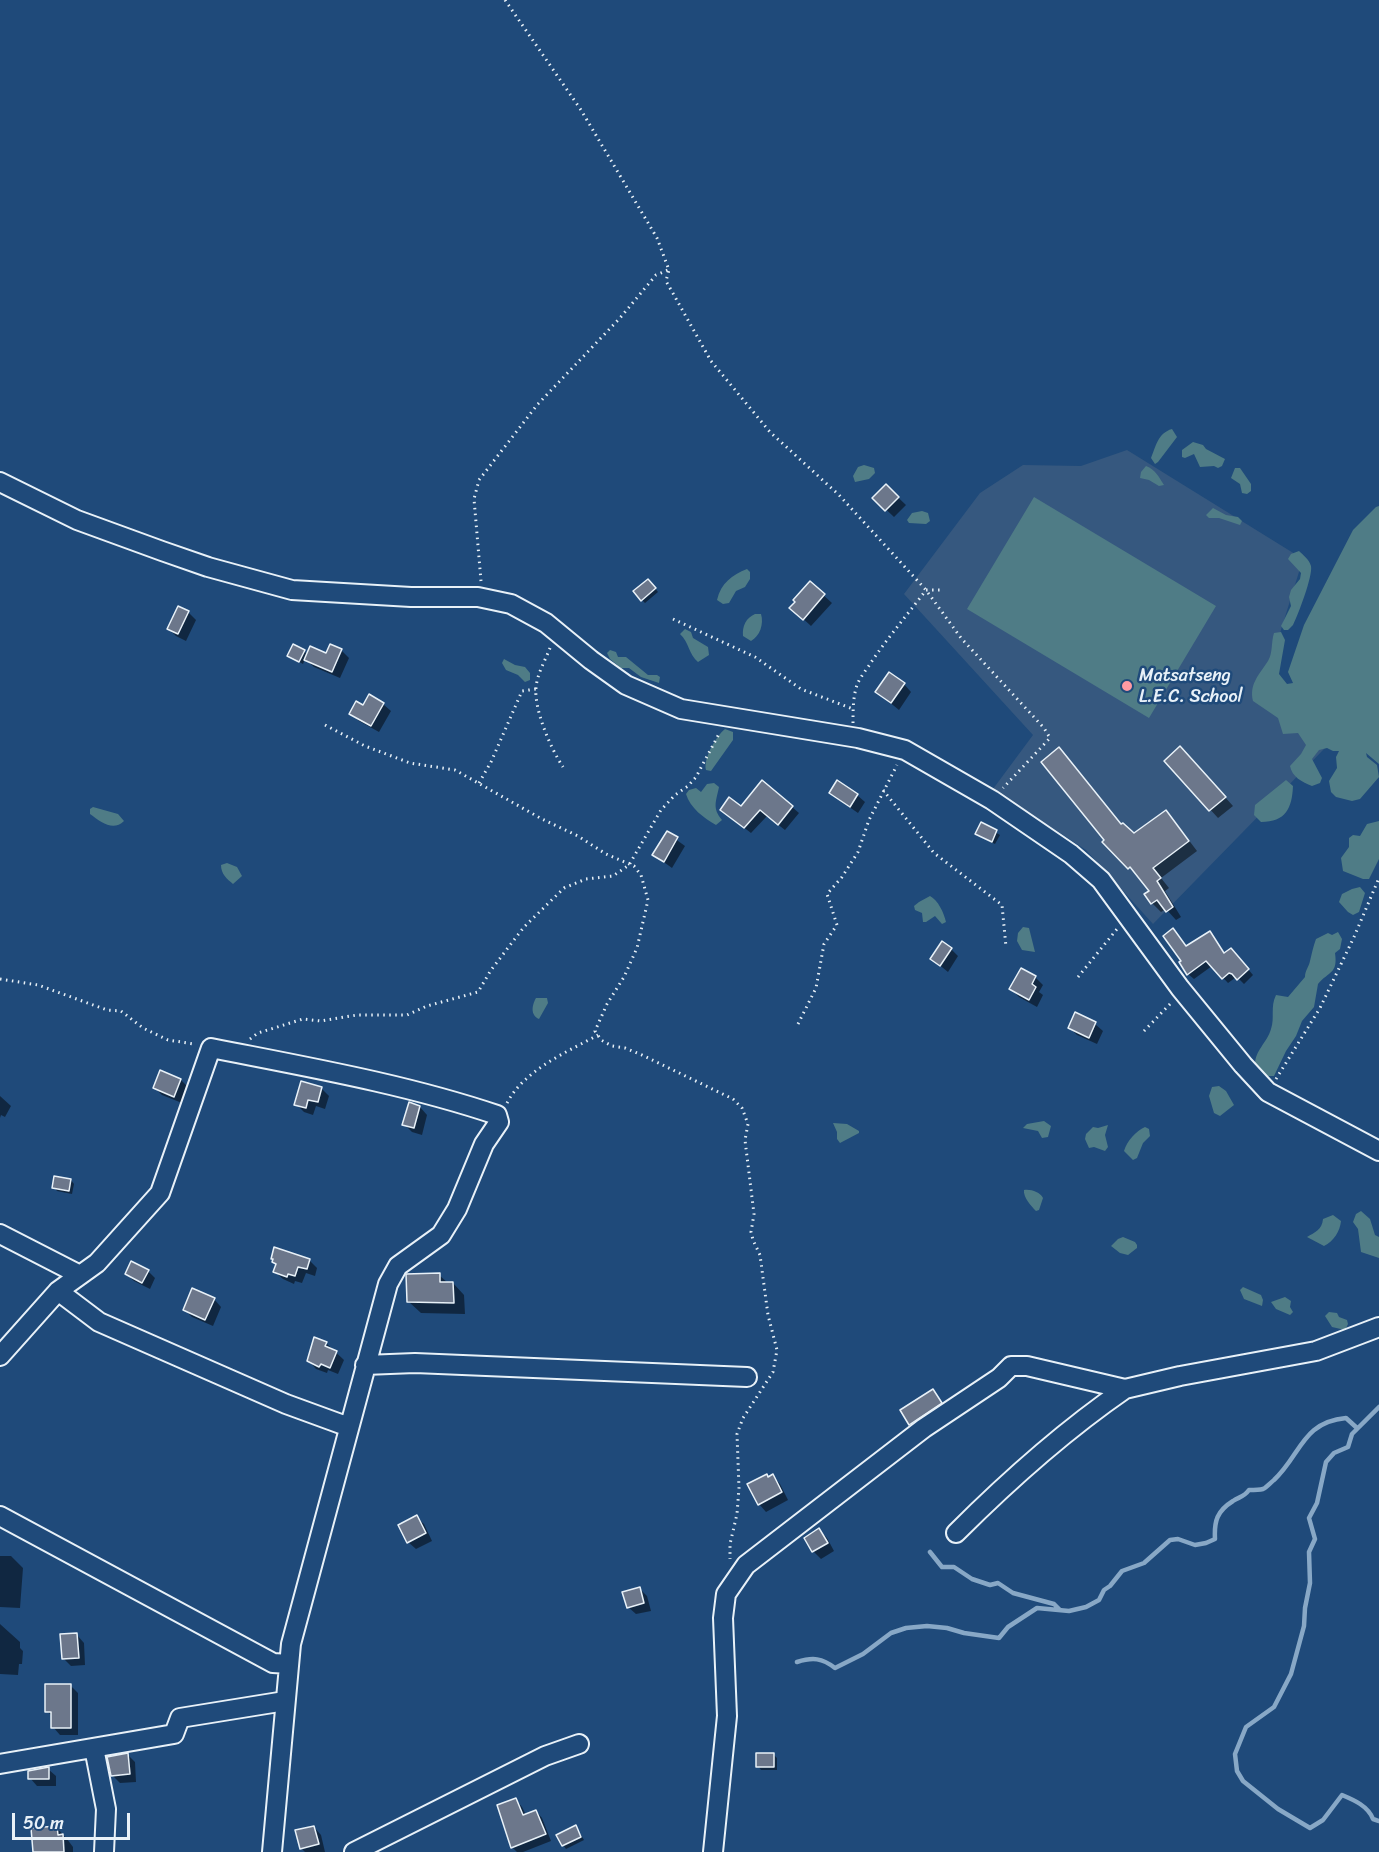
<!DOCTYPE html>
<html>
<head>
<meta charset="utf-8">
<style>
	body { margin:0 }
	#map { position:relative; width:1379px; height:1852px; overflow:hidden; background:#1f4a7a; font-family:Sriracha,sans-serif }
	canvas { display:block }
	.scale { position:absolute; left:12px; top:1813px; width:118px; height:27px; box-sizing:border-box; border:3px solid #e8f1f8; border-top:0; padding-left:8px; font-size:18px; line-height:21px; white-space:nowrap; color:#e8f1f8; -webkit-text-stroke:4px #1f4a7a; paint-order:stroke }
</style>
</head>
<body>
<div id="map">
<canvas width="1379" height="1852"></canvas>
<div class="scale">50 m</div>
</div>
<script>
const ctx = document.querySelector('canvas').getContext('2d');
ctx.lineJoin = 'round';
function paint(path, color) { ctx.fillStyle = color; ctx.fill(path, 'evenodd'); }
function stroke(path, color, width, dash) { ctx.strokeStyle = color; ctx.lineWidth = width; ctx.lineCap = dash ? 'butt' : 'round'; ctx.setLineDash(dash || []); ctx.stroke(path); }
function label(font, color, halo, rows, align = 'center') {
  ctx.font = font + ' Sriracha,sans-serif'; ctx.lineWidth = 5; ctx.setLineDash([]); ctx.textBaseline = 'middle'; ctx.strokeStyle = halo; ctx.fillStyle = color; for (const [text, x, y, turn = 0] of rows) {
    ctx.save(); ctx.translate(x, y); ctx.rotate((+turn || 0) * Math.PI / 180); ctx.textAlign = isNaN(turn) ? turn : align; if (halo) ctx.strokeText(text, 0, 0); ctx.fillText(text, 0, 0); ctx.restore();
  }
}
paint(new Path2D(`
	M1127,450l176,109 -36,116 -1,20 59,53 -172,176 -67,-74 -93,-61 40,-54 -129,-141 76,-101 43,-28 58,1z`), '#36587f');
paint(new Path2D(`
	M1172,429l5,8 -19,25 -3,2 -4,-6c5,-12 7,-25 21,-29z
	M1193,442l10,3 3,4 19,10 -3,7 -4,2 -4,-2 -14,1 -6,-13 -9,4 -3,-1v-7z
	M864,465l10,3 1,5 -6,6 -14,3 -2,-6 5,-9z
	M1146,466c10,4 12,10 18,19l-5,1 -10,-6 -9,-2 1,-6z
	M1235,468h5l11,16v7l-4,3 -5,-1 -2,-9 -9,-6z
	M1034,497l182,109 -67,112 -182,-109z
	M1379,506v258l-13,-11 1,4 10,8 2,12 -19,22 -8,2 -16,-4 -5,-5 -2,-11 8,-13 -1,-11 3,-6h-6l-6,-3 -8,2 -7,9 10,19 -2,5 -8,3c-10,-4 -20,-9 -22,-20l11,-12 5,-9 -8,-12 -15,1 -5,-16 -25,-17c-4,-17 6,-26 15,-40 5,-8 3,-19 6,-28l7,-1 4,8 -6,34 8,10 6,-1 -5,-11 16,-47 49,-95 23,-23z
	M1213,508l13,7 12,2 4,4 -2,4 -21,-7h-10l-3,-3z
	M922,511l6,2 2,8 -4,3 -17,-1 -2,-3 5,-7z
	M1299,551c4,4 10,8 12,15 2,10 -13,49 -18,59l-5,5h-4l-3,-4 10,-20 -2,-9 2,-7 9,-11 1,-6 -13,-14 3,-5z
	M747,569l3,3v7l-5,8 -9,4 -7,12 -6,1 -6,-4c4,-17 15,-25 30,-31z
	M755,614h6c3,10 -1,22 -10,27l-8,-5c-1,-10 3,-18 12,-22z
	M685,629l6,3 2,6 15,9 1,8 -11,7c-9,-7 -9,-20 -18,-28z
	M610,650l6,2 2,5h8l22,18h9l3,2 -1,6 -18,-6 -12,-9h-8l-11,-9 -3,-6z
	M504,659l11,6 10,2 5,6v7l-5,2 -7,-7 -12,-5 -4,-7z
	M725,729l8,3v8l-22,31 -5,-1c-3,-11 10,-34 19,-41z
	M1286,780l7,6c-1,22 -7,36 -32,36l-7,-7 1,-10z
	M714,783l5,4c-3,15 -7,21 3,33l-6,5c-12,-7 -26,-17 -30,-31l3,-4 7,-2 5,4 6,-8z
	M93,807l25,7 6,7c-11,11 -23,1 -34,-7v-5z
	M1379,821v38l-10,20h-6l-20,-8 -2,-13 8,-11v-9l4,-3 7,1 7,-12z
	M227,863l10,4 5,9 -9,8c-6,-5 -12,-10 -12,-19z
	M1360,887l5,6 -6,19 -6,3 -5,-3 -9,-10 3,-8 10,-5z
	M930,896c8,4 14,17 16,26l-4,2 -7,-8 -9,6h-3l-1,-9 -7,-3 -1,-4 5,-4z
	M1023,927l6,1 6,24 -13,-2 -5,-9 1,-8z
	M1338,932l4,7 -2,10 -5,4c3,21 -6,18 -17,31l-4,23 -12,14 -6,15 -10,15 -12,25h-6l-13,-11c0,-15 12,-22 16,-36 4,-11 -1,-22 5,-34l12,2 17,-20c0,-7 4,-10 5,-16 2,-8 3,-14 6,-22l12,-6 4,2z
	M536,998h11l1,5 -9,16c-9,-4 -7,-14 -3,-21z
	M1219,1086l7,5 8,14 -14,11 -6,-3 -5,-17 3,-9z
	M1044,1121l7,5 -3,11 -6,1 -4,-7 -15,-3 4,-4z
	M833,1123l14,1 12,7v2l-19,10 -3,-4v-7z
	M1108,1125l-3,10 3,12 -3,4 -11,-4 -5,1 -4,-9 1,-5 7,-7 5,1z
	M1145,1127l4,2 1,7 -7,7 -6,15 -4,2 -9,-9c3,-10 12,-20 21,-24z
	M1024,1190c7,-1 16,2 19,8l-4,12 -3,1c-5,-5 -13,-14 -12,-21z
	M1361,1211l9,8 5,16 4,2v21l-18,-6 -3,-23 -5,-7 3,-8z
	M1333,1215l8,6c-1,10 -7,20 -17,25l-17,-9c8,-5 15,-7 16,-18z
	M1123,1237l12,5 2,3v3l-9,7 -8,-2 -9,-7 7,-7z
	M1243,1287l18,8 2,5 -1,6 -18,-7 -4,-9z
	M1285,1297l6,4 -1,6 3,5 -3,3 -14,-6 -5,-7z
	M1329,1312l8,1 2,4 8,3 1,4 -3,6 -13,-3 -7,-11z`), '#4f7c86');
paint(new Path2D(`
	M886,486l20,19 -12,12 -20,-19z
	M810,583l22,20 -21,23 -12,-11 -2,-13z
	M652,584l6,8 -13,11 -3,-3z
	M178,608l10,4 8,8 -10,21 -10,-5 -7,-7z
	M341,650l8,8 -9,20 -26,-11 -9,-8 -2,5 -14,-8 15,-5 4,4h19z
	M904,684l7,8 -12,18 -22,-18z
	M383,704l8,7 -12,21 -20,-11 -8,-7 13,-7z
	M1188,756l45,50 -15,12 -52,-57z
	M831,793l26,2 8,7 -7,11 -19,-13z
	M792,807l7,6 -14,17 -18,-14 -16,17 -22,-17 13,-8z
	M1175,822l22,29 -36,27 8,10 -4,3 16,26 -5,3 -10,-11 -5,3 -9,-9 -1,-12 -12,-15 -35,-34 18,-17 12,10z
	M982,824l18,11 -5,9 -14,-7z
	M667,833l18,13 -13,22 -18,-13z
	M1210,933l15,21 11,1 17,20 -9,9 -6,-6h-3l-7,5 -16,-17 -18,13 -6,-5 -1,-26z
	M951,949l7,7 -10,16 -16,-13z
	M1022,970l14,8 7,7 -4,7 4,3 -6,12 -18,-10 -8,-8z
	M1076,1014l19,10 8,7 -6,13 -20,-9 -7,-7z
	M181,1080l7,7 -6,16 -20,-8 -7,-7z
	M321,1088l8,8 -4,13 -9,-3 -3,9 -9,-3 -8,-8z
	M0,1096l11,10 -6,11 -4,-2 -1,3z
	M420,1107l7,8 -5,20 -10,-3 -8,-8z
	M71,1180l3,4 -2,10 -15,-3 -3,-4z
	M309,1260l8,8 -2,8 -9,-3 -4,10 -7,-2 -1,3 -11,-5 -8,-7z
	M148,1271l7,7 -5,11 -16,-8 -8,-7z
	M439,1275l9,8h5l11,12 1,19 -44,-1 -12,-11z
	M214,1299l7,8 -8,19 -21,-9 -7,-7z
	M326,1343l18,17 -6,14 -10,-4 -1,3 -11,-4 -7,-8z
	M933,1391l15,20 -30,21 -8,-8 -8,-13z
	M773,1476l7,8 8,16 -22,12 -7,-8 10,-26z
	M416,1517l8,7 8,17 -16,8 -8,-7z
	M819,1530l8,8 7,13 -13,8 -8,-8z
	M0,1556h11l12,12 -3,40 -20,-1z
	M640,1589l7,7 4,15 -15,3 -8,-7z
	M0,1624l20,18v6l3,3 -1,13h-3l-1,11 -18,-1z
	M77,1635l7,8 1,22 -14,1 -8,-8z
	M71,1686l7,7v42h-18l-7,-8v-10l-6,-6z
	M128,1755l7,7 1,20 -16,1 -8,-8z
	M774,1755l3,3v12h-16l-3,-4z
	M48,1769l8,7v10h-19l-7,-8z
	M516,1800l6,7 4,8 10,-4 6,7 9,23 -28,11h-6l-5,-5z
	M314,1827l7,8 4,17h-20l-4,-4z
	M576,1827l8,13 -18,9 -3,-4z
	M57,1828l10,11 6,8v5h-39z`), '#0007');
stroke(new Path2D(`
	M1379,1407l-27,27 -4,13 -14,6 -8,9 -9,41 -8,15 6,21 -6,13 1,31 -5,25 -1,18 -13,48 -17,33 -28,20 -11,27 2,17 6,10 35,28 32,19 13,-8 19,-25c12,5 26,11 31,24l6,2
	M930,1552l12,15h12l18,12 18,6 8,-2 15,10 41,11 6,6
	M797,1662c16,-5 25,-4 38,6l28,-14 28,-21 15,-5 21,-2 20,2 17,5 35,5 9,-11 29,-19 32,3 17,-4 13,-7 5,-10 6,-4 12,-15 22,-8 26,-23 8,-1 17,6 11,-2 9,-4c-1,-18 2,-28 18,-38 6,-4 11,-4 16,-11 4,0 10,0 14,-1 4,-2 8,-7 11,-9 27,-25 28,-58 72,-62l11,10`), '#88a8c6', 4.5);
const building = new Path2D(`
	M886,484l13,13 -14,14 -13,-13z
	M648,579l8,9 -15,13 -8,-10z
	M810,581l15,13 -22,26 -14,-12 6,-6 -2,-2z
	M178,606l11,5 -11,23 -11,-5z
	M293,644l12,6 -6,12 -12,-6z
	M330,644l12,5 -10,23 -28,-12 6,-14 16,7z
	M889,672l16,11 -14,20 -16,-11z
	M369,694l15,9 -13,23 -22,-12 7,-13 7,4z
	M1180,746l46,51 -17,14 -45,-50z
	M1059,747l62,77 2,-1 11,10 32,-23 23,31 -36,27 8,10 -4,3 16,26 -7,5 -9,-12 -6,4 -7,-10 5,-3 -19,-24 -2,2 -26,-27 2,-2 -63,-78z
	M762,780l31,26 -15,19 -18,-15 -16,18 -24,-18 9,-13 12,9z
	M837,780l21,14 -8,13 -21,-14z
	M981,822l16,8 -5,12 -17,-8z
	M667,831l11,6 -14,25 -12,-7z
	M1173,928l13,18 24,-15 14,22 7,-5 18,21 -12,11 -5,-6 -3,-1 -7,6 -16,-18 -19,14 -8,-13 2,-1 -18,-25z
	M942,941l10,7 -12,18 -10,-7z
	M1021,968l15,8 -4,8 4,3 -7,13 -20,-11z
	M1075,1012l21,10 -7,16 -21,-10z
	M160,1070l21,9 -7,18 -21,-9z
	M301,1081l21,6 -4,15 -10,-2 -2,8 -12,-3z
	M409,1102l11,4 -6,22 -12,-3z
	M54,1176l17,3 -2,12 -17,-3z
	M274,1247l36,12 -3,10 -9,-2 -3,9 -7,-2 -1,3 -14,-5 3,-8 -4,-2 1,-3h-2z
	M131,1261l18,9 -7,13 -17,-9z
	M440,1273v9h13l1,21 -47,-1 -1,-28z
	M192,1288l23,10 -10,22 -22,-10z
	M314,1337l13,5 -2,4 12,5 -7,17 -9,-4 -2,3 -12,-6z
	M933,1389l9,14 -33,22 -9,-15z
	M767,1474l1,3 5,-3 9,18 -24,13 -11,-21z
	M417,1515l9,18 -19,10 -9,-18z
	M819,1528l9,15 -16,9 -8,-14z
	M640,1587l4,16 -17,5 -5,-16z
	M77,1633l2,25 -17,1 -2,-25z
	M45,1684h26v44h-20v-16h-6z
	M128,1753l2,21 -19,2 -4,-19z
	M756,1753h18v14h-18z
	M49,1767v12h-21v-8z
	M516,1798l7,17 13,-5 10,24 -35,14 -14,-43z
	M576,1825l5,12 -19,9 -6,-11z
	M57,1826l1,9 5,-1 1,18h-31l-2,-24z
	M314,1826l5,18 -19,5 -5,-19z`);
paint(building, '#6c778b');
stroke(building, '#e8f1f8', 1.5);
const minor = new Path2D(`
	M0,482l77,38 85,31 46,16 84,23 119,7h67l33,7 35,19 45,37 35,25 55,24 177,29 47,12 87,50 79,54 30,26 79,108 63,77 25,27 111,59
	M0,1234l80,41
	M58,1291l41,31 187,82 63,23
	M0,1356l58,-65 39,-28 63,-70 51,-145c96,19 194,36 286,67l2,7 -15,22 -27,65 -16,26 -43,31 -10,18 -97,360 -19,208
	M365,1365l50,-2 332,14
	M0,1516l273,147 16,1
	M956,1533c52,-52 108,-102 169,-144
	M94,1748l12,61 -2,43
	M0,1764l174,-30 6,-16 105,-17
	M354,1852l191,-96 34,-12
	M713,1852l14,-136 -4,-98 3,-24 20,-29 178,-137 75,-50 12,-12h16l98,23 55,-13 136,-25 63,-24`);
stroke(minor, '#e8f1f8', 22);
stroke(new Path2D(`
	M505,0l76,110 76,128 12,32 -3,11 45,80 59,71 69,63 87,95 35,48 83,90 6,10 -47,50
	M481,581l-7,-82 5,-19 58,-75 83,-87 36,-43 12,-5
	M673,619l82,38 46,32 52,20
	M550,648c-5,13 -13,26 -14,40 -2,22 15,61 27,79
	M853,723c0,-13 0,-26 4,-38 3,-8 10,-16 15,-24 17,-25 36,-47 54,-71h15
	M325,725l40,21 45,17 45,7 87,49 36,17 28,18 28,12 7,9 7,25 -11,48 -13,29 -17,27 -12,27 6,9 11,6 13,2 17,7 91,44 9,9 6,16 -3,16 9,74 -3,18 2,8 7,15 8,60 9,35 -4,22 -30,46 -6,16 2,54 -2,26 -7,30v15
	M479,783l12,-21 31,-71 14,-2
	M883,790l51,63 68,52 4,42
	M1078,977l39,-48
	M0,979l38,6 69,25 14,1 22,17 25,12 26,4
	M798,1024l18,-36 8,-44 13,-19 -10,-31 15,-17 16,-25 11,-32 28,-55
	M1144,1031l27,-28
	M250,1039l8,-6 45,-14 18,2 36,-6h50l20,-9 51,-14 13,-22 33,-43 40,-39 22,-9 27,-3 16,-11 32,-55 14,-15 13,-9 8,-9 24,-45
	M1276,1079l44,-71 34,-71 25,-59
	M507,1103c17,-33 60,-51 91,-68`), '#e8f1f8', 3, [1.5, 4.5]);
stroke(minor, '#1f4a7a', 18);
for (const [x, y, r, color] of [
	[1127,686,6,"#ff9aa2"]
]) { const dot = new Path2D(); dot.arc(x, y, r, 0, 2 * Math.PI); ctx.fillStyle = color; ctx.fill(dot); stroke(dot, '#1f4a7a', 2); }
label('18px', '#e8f1f8', '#1f4a7a', [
	["Matsatseng",1139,676],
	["L.E.C. School",1139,697]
], 'left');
</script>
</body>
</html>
